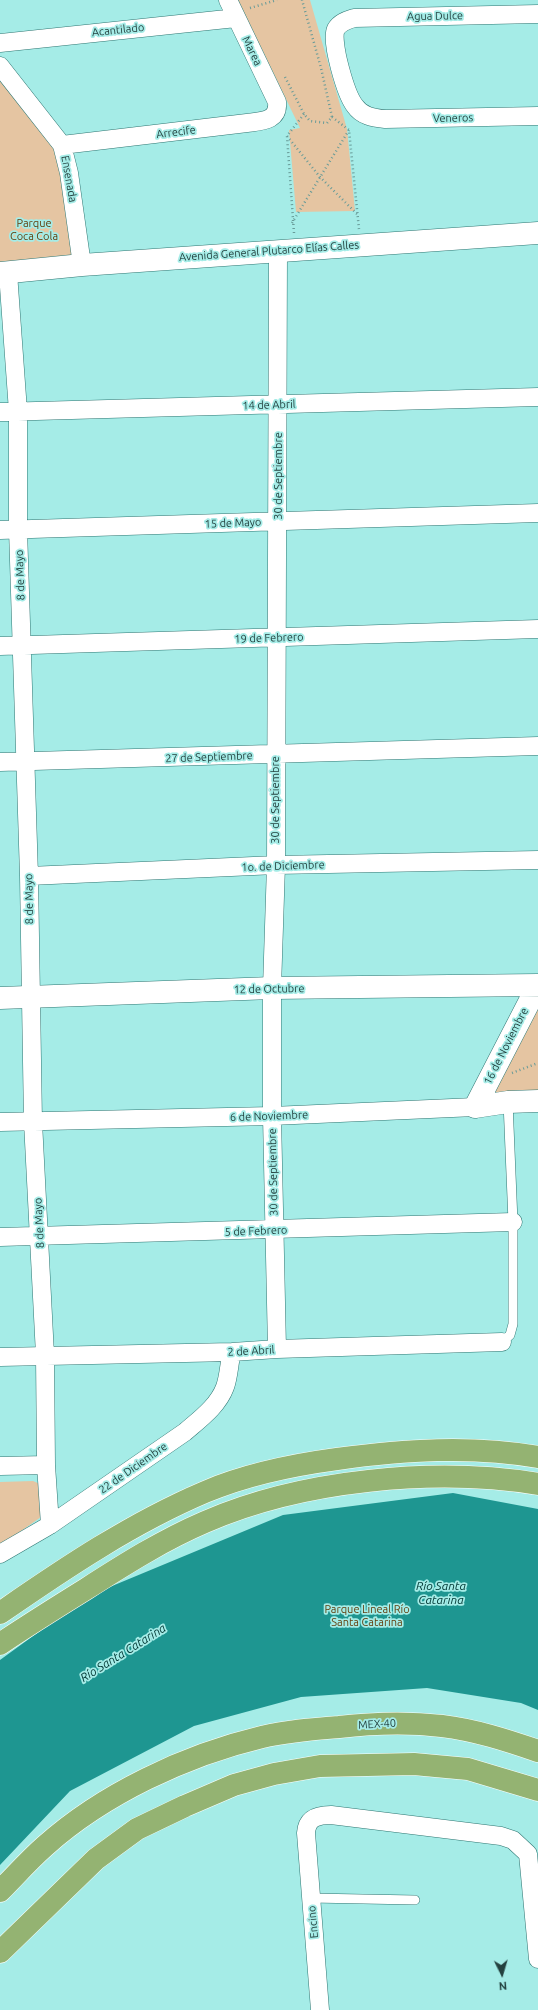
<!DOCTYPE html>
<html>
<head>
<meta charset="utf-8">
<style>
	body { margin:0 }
	#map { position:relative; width:538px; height:2010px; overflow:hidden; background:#a5ece7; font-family:Ubuntu,sans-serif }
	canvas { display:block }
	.north { position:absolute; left:482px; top:1954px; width:40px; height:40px; -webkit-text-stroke:3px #a5ece7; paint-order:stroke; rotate:175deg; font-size:11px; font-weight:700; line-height:16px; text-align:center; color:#23413f }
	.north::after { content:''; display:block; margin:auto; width:14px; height:18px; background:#23413f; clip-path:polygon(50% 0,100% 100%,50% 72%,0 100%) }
</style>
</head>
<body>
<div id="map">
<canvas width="538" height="2010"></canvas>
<div class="north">N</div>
</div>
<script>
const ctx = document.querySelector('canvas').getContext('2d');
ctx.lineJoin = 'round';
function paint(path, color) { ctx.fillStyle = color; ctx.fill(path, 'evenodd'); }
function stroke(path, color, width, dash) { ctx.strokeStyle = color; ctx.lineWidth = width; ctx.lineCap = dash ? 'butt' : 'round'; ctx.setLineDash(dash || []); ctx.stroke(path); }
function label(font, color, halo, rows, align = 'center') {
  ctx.font = font + ' Ubuntu,sans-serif'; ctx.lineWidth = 3.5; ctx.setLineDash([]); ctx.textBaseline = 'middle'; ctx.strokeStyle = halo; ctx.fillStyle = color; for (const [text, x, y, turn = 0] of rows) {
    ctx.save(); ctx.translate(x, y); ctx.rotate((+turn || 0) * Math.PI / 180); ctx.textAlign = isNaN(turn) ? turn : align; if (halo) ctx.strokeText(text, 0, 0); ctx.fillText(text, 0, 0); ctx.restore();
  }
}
paint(new Path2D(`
	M238,0h72l37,129 8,82 -59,1 -7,-82 11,-2z
	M0,81l58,65 15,116 -73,5z
	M538,985v115l-63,7z
	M33,1481l7,3 1,33 -41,29v-64z`), '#e5c5a2');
paint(new Path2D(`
	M453,1493l85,16v201l-17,-7 -94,-15 -126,9 -107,29 -124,65 -70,74v-205l88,-64 195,-81z`), '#1e9691');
const service = new Path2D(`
	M502,1342l8,-7 3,-11v-102l-5,-120
	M311,1898l104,2`);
const minor = new Path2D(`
	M538,14l-184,4c-6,2 -14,4 -18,11 -6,12 10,66 19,77 7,10 18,12 30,13l153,-3
	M0,43l236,-25
	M0,66l62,79 7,28 13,92
	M62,145l185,-22c15,-2 32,-2 30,-21l-49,-102
	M8,273l10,138v118l11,347 4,246 12,233 1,110 4,60
	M0,412l538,-15
	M0,530l538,-17
	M0,646l538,-17
	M0,762l538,-16
	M29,876l247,-11 262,-5
	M0,1122l272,-6 203,-9
	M0,1237l513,-15
	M277,1349l-5,-233v-128l4,-123 2,-614
	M0,1357l232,-5 45,-3 225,-7
	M0,1466l46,-1
	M0,1554l50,-29 135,-93c15,-13 33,-26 40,-45 4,-11 4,-24 7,-35
	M320,2010l-14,-177c1,-15 11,-18 25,-18l170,21 12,4 15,14 10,105`);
const tertiary = new Path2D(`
	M0,273l82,-8 456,-32
	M0,998l272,-10 266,-3
	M475,1107l63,-122
	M475,1107l33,-5 30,-1`);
const trunk = new Path2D(`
	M0,1613c65,-45 132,-90 205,-121 42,-18 87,-27 132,-33 66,-9 134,-14 201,-2
	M0,1644c28,-19 57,-37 86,-55 39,-25 77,-49 119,-67 96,-42 230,-55 333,-38
	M0,1891c15,-15 29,-31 45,-45 58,-52 141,-91 217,-109 25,-6 51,-8 77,-10 35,-4 69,-5 103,-1 33,4 64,14 96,25
	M0,1952l96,-93 41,-30 48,-23 49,-21 40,-11 46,-8 94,-2 54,5 70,21`);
stroke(service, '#2e7672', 10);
stroke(minor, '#2e7672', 19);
stroke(tertiary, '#2e7672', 23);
stroke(trunk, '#fff', 23);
stroke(new Path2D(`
	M250,8l27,-8
	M285,77l19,37 6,7 17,2 5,-6 -11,-49 -19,-68
	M332,117l17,13 10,99
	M287,136l33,41 37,37
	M292,223l57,-93
	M294,233l-7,-97 17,-22
	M512,1073l26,-10`), '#689b98', 2.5, [1, 3]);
stroke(service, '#fff', 9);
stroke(minor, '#fff', 18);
stroke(tertiary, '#fff', 22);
stroke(trunk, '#94b372', 22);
label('11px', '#23413f', '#a5ece7', [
	["Agua Dulce",435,16,-1],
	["Acantilado",118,30,-6],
	["Marea",252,51,64],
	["Veneros",453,118,-1],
	["Arrecife",176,132,-7],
	["Ensenada",69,179,80],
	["Avenida General Plutarco Elías Calles",269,251,-4],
	["14 de Abril",269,405,-2],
	["30 de Septiembre",278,476,-90],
	["15 de Mayo",233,523,-2],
	["8 de Mayo",20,575,-92],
	["19 de Febrero",269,638,-2],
	["27 de Septiembre",209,757,-2],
	["30 de Septiembre",275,800,-90],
	["1o. de Diciembre",283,866,-2],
	["8 de Mayo",29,899,-91],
	["12 de Octubre",269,989,-1],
	["16 de Noviembre",506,1046,-63],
	["6 de Noviembre",269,1116,-2],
	["30 de Septiembre",273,1172,-91],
	["8 de Mayo",39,1223,-93],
	["5 de Febrero",256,1231,-2],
	["2 de Abril",251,1351,-3],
	["22 de Diciembre",133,1468,-35],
	["MEX-40",377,1724,-3],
	["Encino",313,1922,-95]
]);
label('11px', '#634010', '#a5ece7', [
	["Parque",34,223],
	["Coca Cola",34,236],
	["Parque Lineal Río",367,1609],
	["Santa Catarina",367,1622]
]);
label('italic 12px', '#003633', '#a5ece7', [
	["Río Santa",441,1586],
	["Catarina",441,1600],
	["Río Santa Catarina",123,1653,-32]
]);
</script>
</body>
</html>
